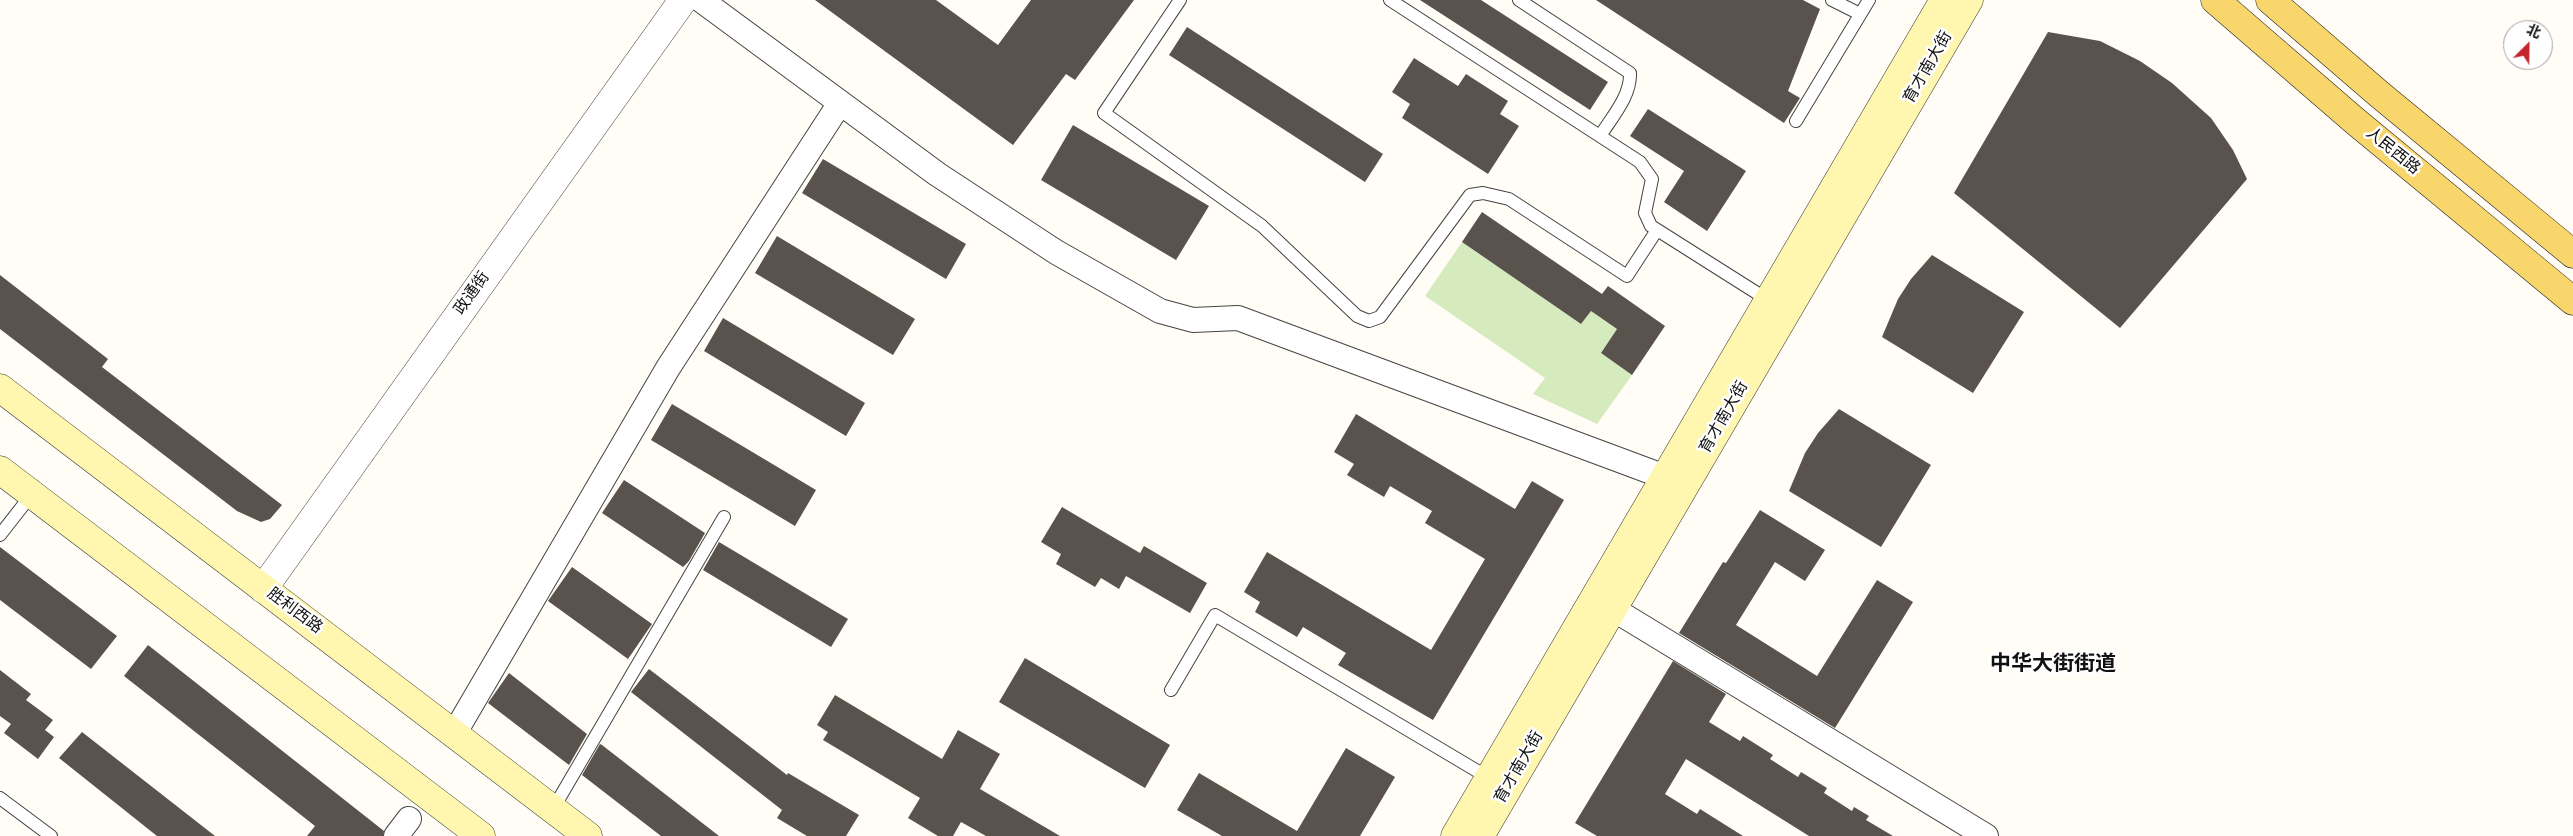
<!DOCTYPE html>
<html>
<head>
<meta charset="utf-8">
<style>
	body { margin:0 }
	#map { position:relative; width:2573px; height:836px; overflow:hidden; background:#fffdf5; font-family:Spectral,"Noto Sans SC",serif }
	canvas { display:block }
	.north { position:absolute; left:2503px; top:20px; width:50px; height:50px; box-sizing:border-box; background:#fff; border:1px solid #a0a0a0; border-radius:50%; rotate:23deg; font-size:14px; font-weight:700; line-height:20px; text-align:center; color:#111 }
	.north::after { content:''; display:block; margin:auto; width:18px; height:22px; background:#c4262e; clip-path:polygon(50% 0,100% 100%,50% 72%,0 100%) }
</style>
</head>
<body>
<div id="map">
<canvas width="2573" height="836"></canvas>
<div class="north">北</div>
</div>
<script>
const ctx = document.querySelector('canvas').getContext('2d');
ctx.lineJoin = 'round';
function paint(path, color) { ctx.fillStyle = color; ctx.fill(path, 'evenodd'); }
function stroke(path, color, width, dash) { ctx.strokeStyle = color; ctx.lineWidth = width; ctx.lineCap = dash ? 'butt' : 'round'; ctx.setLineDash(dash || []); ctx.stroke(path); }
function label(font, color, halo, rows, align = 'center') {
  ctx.font = font + ' Spectral,"Noto Sans SC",serif'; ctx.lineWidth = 5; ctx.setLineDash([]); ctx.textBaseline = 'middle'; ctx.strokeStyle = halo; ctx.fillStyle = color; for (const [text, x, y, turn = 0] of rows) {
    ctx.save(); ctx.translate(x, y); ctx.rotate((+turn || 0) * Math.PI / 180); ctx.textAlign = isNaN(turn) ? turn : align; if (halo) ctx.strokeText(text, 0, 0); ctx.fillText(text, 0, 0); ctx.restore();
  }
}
paint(new Path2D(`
	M1462,242l119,82 10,-13 26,18 -16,24 31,22 -35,49 -64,-30 12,-16 -120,-82z`), '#d5ebbd');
paint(new Path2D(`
	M815,0h121l62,45 33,-45h103l-59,80 -9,-6 -53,71z
	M1420,0h61l127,82 -18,28z
	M1596,0h207l17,9 -32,82 12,7 -16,25z
	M1187,27l196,127 -18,28 -196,-127z
	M2048,32l52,9 40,20 32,22 39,35 22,32 14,29 -127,149 -166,-135z
	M1414,58l44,28 8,-12 42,27 -8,13 19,12 -31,48 -86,-56 8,-14 -18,-12z
	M1648,109l98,62 -39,60 -43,-29 20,-31 -54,-35z
	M1073,125l136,81 -33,54 -135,-80z
	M823,159l143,85 -20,35 -144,-86z
	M1482,212l120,82 6,-8 57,40 -33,49 -31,-22 16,-24 -26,-18 -10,13 -119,-82z
	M777,236l138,83 -22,36 -138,-82z
	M1932,255l92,57 -51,81 -91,-56 16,-38 13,-20z
	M0,275l108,84 -6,8 180,138 -12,14 -9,3 -24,-11 -237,-182z
	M723,318l142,85 -19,33 -142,-85z
	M672,404l144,86 -21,36 -144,-86z
	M1839,409l92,56 -50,82 -92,-56 16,-38 13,-20z
	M1356,414l159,95 17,-28 32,19 -131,220 -95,-55 8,-12 -43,-26 -6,10 -42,-25 5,-10 -16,-10 23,-40 164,98 54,-91 -60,-36 7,-12 -42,-25 -6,11 -37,-22 7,-11 -20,-12z
	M624,480l81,53 -16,28 -6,6 -81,-54z
	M1062,507l78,46 4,-7 63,37 -17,30 -64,-37 -7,13 -18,-11 -6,9 -39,-23 5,-10 -20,-12z
	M1760,510l65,40 -20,31 -30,-19 -39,63 81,51 60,-96 36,22 -78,126 -156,-95 44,-71 3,1z
	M719,542l129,77 -17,28 -128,-77z
	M0,547l117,89 -26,33 -91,-69z
	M572,567l80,57 -24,35 -80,-58z
	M148,645l236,186 -1,5h-76l8,-10 -191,-150z
	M1025,658l145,87 -25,43 -146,-86z
	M1673,661l53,33 -17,28 31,19 3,-5 30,19 -3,4 28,18 3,-5 26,16 -3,5 28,18 2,-4 15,9 -3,4 27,16h-84l-123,-77 -21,35 32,20 3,-5 43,27h-146l-22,-13z
	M649,669l138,106 1,-2 71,42 -13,21h-39l-30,-18 5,-8 -151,-118z
	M0,670l31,24 -5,6 27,20 -8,10 9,7 -16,22 -34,-26 7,-9 -11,-8z
	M509,673l78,61 -18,31 -81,-62z
	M835,695l107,64 16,-29 42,24 -20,35 80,47h-74l-25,-14 -8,14h-15l-30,-18 12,-20 -97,-58 5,-8 -11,-7z
	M82,732l133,104h-58l-98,-78z
	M600,744l2,1 117,91h-58l-79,-61z
	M1346,748l49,29 -35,59h-138l-45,-26 22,-37 98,58z`), '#5a524d');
const service = new Path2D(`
	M1180,0l-76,113 158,113 95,90 12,5 11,-4 90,-122 13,-2 26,6 118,77 30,-46
	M1390,0l250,162 12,17 -7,34 6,13 117,74
	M1519,0l111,73c1,23 -18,44 -30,63
	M1832,0l28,14
	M1796,121l73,-121
	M0,535l32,-41
	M1171,690l44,-75 274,163
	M0,798l51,38
	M553,809l171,-292`);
const minor = new Path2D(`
	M701,0l236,174 119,78 104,59 33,9 45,-2 427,159
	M1613,609l373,227
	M454,734l214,-366 172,-265
	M396,836l13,-17`);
const tertiary = new Path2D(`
	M263,589l420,-589`);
const secondary = new Path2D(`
	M0,388l588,448
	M0,470l481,366
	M1455,836l489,-836
	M1480,836l489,-836`);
const primary = new Path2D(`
	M2215,0l140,121 218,180
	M2270,0l109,94 194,160`);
stroke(service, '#444', 14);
stroke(minor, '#444', 26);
stroke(tertiary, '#444', 29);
stroke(secondary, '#333', 29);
stroke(primary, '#222', 29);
stroke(service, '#fff', 12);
stroke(minor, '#fff', 24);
stroke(tertiary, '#fff', 28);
stroke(secondary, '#fff6b0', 28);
stroke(primary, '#f9d66b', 28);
label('16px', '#111', '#fff', [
	["育才南大街",1929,68,-60],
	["人民西路",2392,152,39],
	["政通街",473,294,-55],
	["育才南大街",1725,418,-60],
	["胜利西路",294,612,37],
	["育才南大街",1520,768,-60]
]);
label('bold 21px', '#111', '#fff', [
	["中华大街街道",2053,666]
]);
</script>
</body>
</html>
